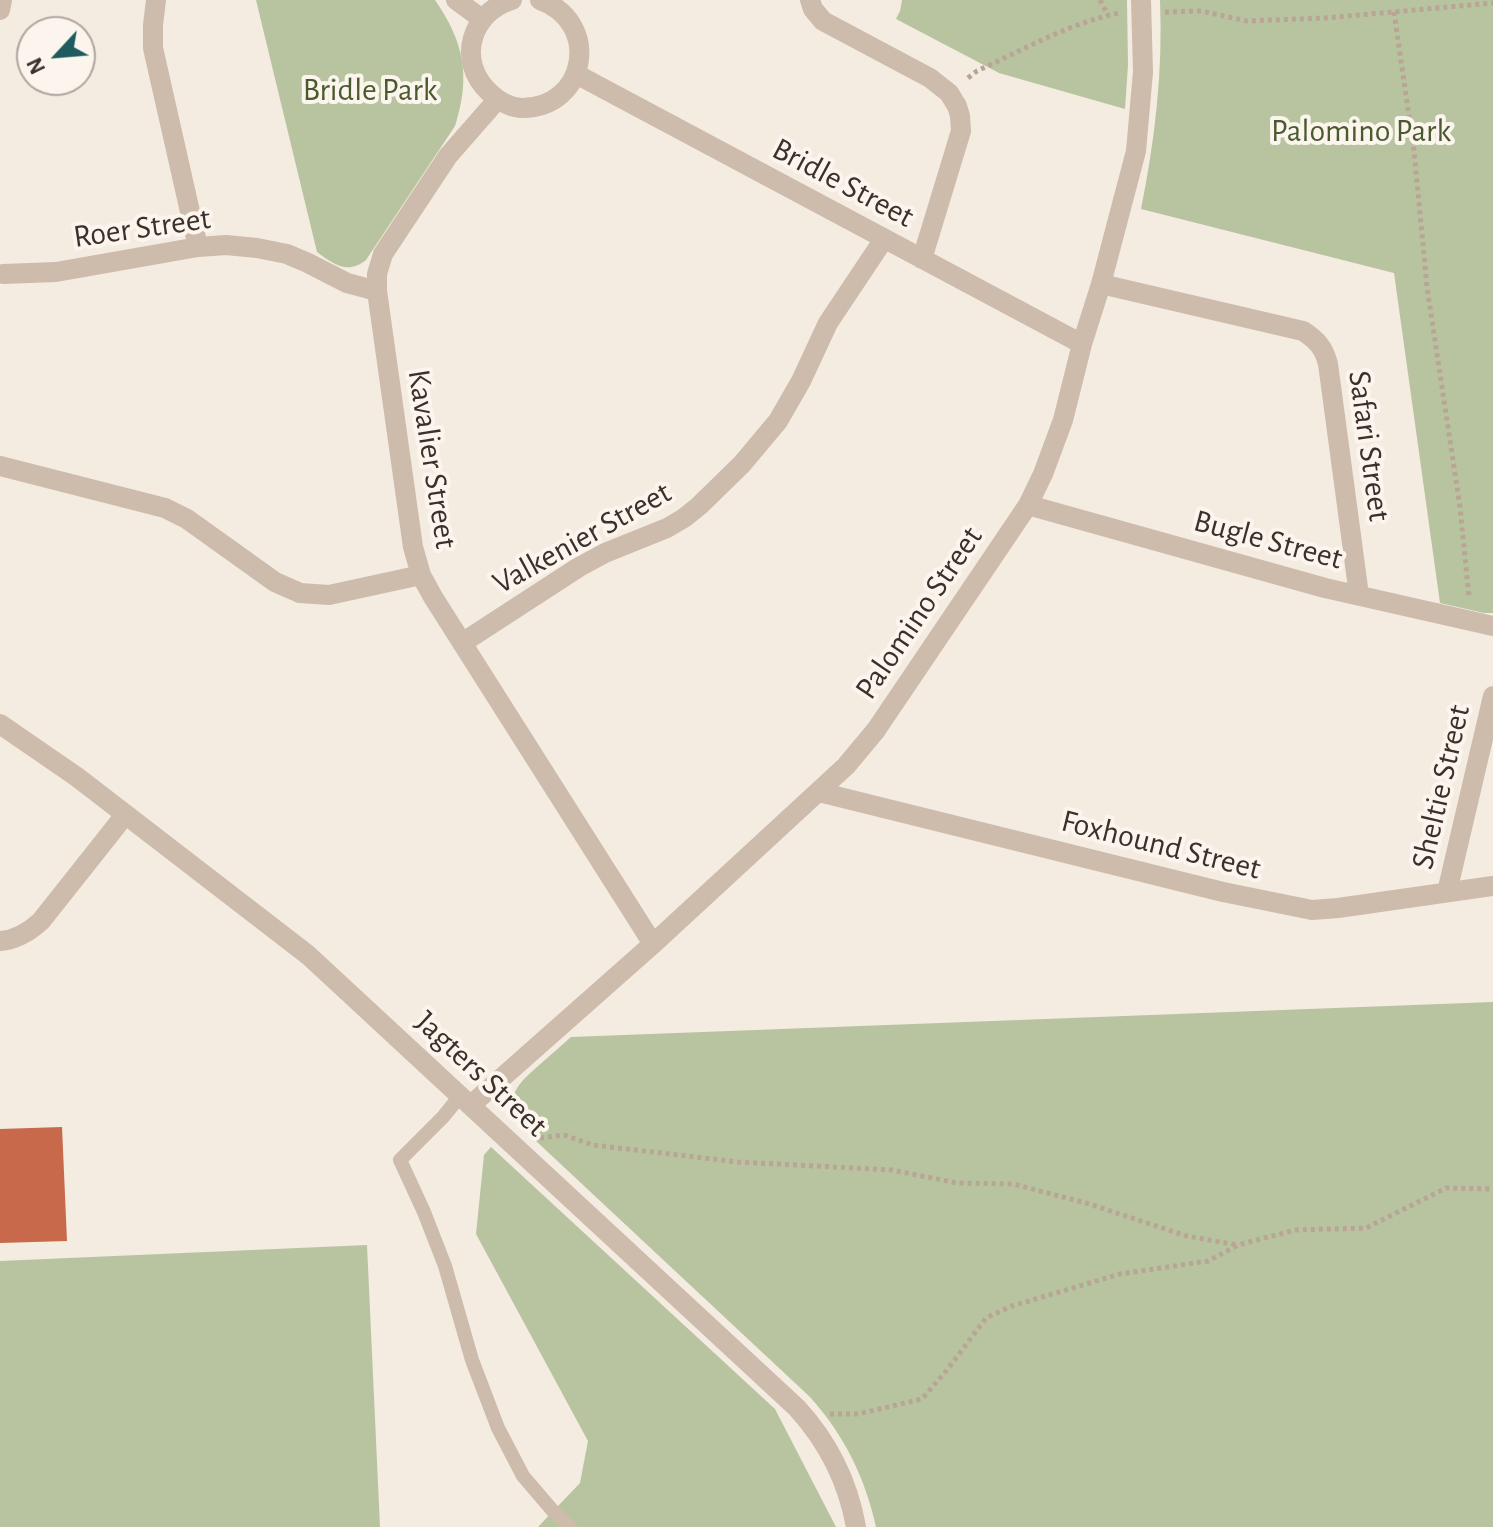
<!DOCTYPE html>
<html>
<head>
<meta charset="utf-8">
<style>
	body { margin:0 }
	#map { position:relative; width:1493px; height:1527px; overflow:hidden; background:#f4ebe1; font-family:"Alegreya Sans",sans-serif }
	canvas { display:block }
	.north { position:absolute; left:16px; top:16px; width:80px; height:80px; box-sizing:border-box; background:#fbf5ee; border:2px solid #aea6a0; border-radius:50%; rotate:244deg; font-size:22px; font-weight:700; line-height:32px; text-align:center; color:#3b302b }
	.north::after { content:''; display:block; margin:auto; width:28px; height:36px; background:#1f5a5e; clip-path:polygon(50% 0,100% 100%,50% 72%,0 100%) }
</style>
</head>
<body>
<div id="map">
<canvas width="1493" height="1527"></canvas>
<div class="north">N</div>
</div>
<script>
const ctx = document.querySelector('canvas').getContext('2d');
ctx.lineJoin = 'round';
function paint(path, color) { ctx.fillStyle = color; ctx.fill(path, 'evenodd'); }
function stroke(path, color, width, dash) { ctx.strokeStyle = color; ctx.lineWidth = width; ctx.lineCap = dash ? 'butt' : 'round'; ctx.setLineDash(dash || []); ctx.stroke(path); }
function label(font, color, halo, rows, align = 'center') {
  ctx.font = font + ' "Alegreya Sans",sans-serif'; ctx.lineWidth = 8; ctx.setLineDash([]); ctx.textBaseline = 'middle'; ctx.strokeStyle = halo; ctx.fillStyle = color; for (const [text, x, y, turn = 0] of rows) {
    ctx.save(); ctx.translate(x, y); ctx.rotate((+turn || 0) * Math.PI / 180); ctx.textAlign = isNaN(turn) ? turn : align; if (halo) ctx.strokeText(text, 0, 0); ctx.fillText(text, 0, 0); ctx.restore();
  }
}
paint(new Path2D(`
	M256,0h179c29,42 36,76 20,126l-89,134c-18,15 -33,4 -49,-8z
	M902,0h225l1,65 -3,44 -126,-36 -103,-54 4,-8z
	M1160,0h333v613h-9l-44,-10 -46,-330 -253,-64c14,-69 22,-138 19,-209z
	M1493,1002v525h-617c-11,-50 -32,-92 -66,-130l-289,-270c-17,-28 -6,-41 16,-60 11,-10 23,-20 34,-30z
	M491,1147l284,262 61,118h-298l42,-44 8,-42 -112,-207 8,-79z
	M367,1245l13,282h-380v-266z`), '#b8c4a0');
paint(new Path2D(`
	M62,1127l5,114 -67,2v-114z`), '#c8694b');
stroke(new Path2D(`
	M1100,0l8,15
	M1165,12l36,-1 46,10 78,-3 168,-15
	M1394,12l20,139 13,136 33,220 9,90
	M968,78l9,-7c43,-20 97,-50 143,-58
	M540,1138l24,-3 29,10 145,17 154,8 65,13 56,1 73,19 101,33 50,9
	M830,1414h28l64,-15 25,-29 39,-52 26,-12 108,-32 88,-13 30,-16 57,-15 71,-2 80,-40 47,1`), '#b9a596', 5, [4, 4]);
stroke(new Path2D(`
	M460,1096l-17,21 -43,43 24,52 21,54 27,94 26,68 25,48 30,35 17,16`), '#cdbbac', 14);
stroke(new Path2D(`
	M156,0l-3,25v23l45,199
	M456,0l26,19
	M512,0c-41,12 -56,61 -23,92 8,8 20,15 32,16 66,1 81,-86 19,-108
	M810,0l3,9 10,12 107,57 19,15 8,13 3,10 1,15 -39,128
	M0,10l2,-10
	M576,74l506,270
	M497,100l-49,56 -65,98 -6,20v17l36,256 8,28 12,22 220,347
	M3,274l53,-2 142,-25 28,-2 31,3 30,6 21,9 39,20 30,8
	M1101,284l202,47c14,9 21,17 25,33l31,231
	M0,466l165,42 22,11 88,63 25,11 29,2 92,-20
	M1028,505l297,83 168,38
	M462,643l117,-76 26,-14 62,-25 17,-10 15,-12 43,-42 36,-43 23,-40 27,-58 56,-84
	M0,724l77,53 231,178 489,453c31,34 51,74 59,119
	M819,792l404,100 89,18 26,-2 155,-22
	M1447,892l46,-196
	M0,941c16,-1 29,-9 41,-20l84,-106
	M471,1105l182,-161 193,-178 30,-36 152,-225 15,-31 20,-54 19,-76 19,-60 35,-133 7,-79 -2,-72`), '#cdbbac', 20);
label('32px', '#4a5a2e', '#fbf5ee', [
	["Bridle Park",370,90],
	["Palomino Park",1361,131]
]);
label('32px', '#3b302b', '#fbf5ee', [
	["Bridle Street",843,183,28],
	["Roer Street",142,228,-8],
	["Safari Street",1369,446,82],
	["Kavalier Street",432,459,81],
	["Valkenier Street",582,538,-29],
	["Bugle Street",1268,540,15],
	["Palomino Street",919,613,-56],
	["Sheltie Street",1441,787,-77],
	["Foxhound Street",1161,845,14],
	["Jagters Street",481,1074,43]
]);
</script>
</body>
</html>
